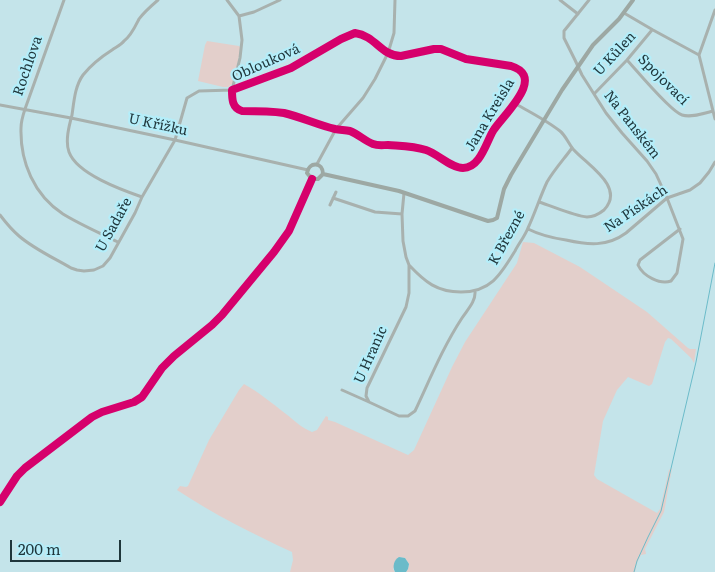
<!DOCTYPE html>
<html>
<head>
<meta charset="utf-8">
<style>
	body { margin:0 }
	#map { position:relative; width:715px; height:572px; overflow:hidden; background:#c4e4ea; font-family:Literata,serif }
	canvas { display:block }
	.scale { position:absolute; left:10px; top:540px; width:111px; height:22px; box-sizing:border-box; border:2px solid #1f363b; border-top:0; padding-left:6px; font-size:15px; line-height:18px; white-space:nowrap; color:#1f363b; -webkit-text-stroke:4px #b4eefa; paint-order:stroke }
</style>
</head>
<body>
<div id="map">
<canvas width="715" height="572"></canvas>
<div class="scale">200 m</div>
</div>
<script>
const ctx = document.querySelector('canvas').getContext('2d');
ctx.lineJoin = 'round';
function paint(path, color) { ctx.fillStyle = color; ctx.fill(path, 'evenodd'); }
function stroke(path, color, width, dash) { ctx.strokeStyle = color; ctx.lineWidth = width; ctx.lineCap = dash ? 'butt' : 'round'; ctx.setLineDash(dash || []); ctx.stroke(path); }
function label(font, color, halo, rows, align = 'center') {
  ctx.font = font + ' Literata,serif'; ctx.lineWidth = 4.5; ctx.setLineDash([]); ctx.textBaseline = 'middle'; ctx.strokeStyle = halo; ctx.fillStyle = color; for (const [text, x, y, turn = 0] of rows) {
    ctx.save(); ctx.translate(x, y); ctx.rotate((+turn || 0) * Math.PI / 180); ctx.textAlign = isNaN(turn) ? turn : align; if (halo) ctx.strokeText(text, 0, 0); ctx.fillText(text, 0, 0); ctx.restore();
  }
}
paint(new Path2D(`
	M207,41l32,5 2,2 -8,35 -4,4h-6l-25,-6 7,-36z
	M523,242l11,1 46,24 67,45 41,36 2,1h6l-2,14 -3,-5 -20,-19 -3,-1 -3,4 -13,42 -3,2 -21,-9 -11,13 -14,31 -9,54 3,4 60,34 3,-4 9,-39 3,-2 -8,44 -19,37 1,5 -5,1 -4,8 -2,9h-229l2,-3 1,-5 -4,-6 -6,-1 -6,12 2,3h-105l3,-12 -1,-8c-39,-18 -79,-38 -115,-62l3,-4 6,1 2,-1 21,-46 30,-50 5,-6c16,9 29,20 42,30 9,7 16,14 26,18l5,-2 9,-14 2,1v3l7,2 73,33 6,-5 38,-83 13,-25 52,-79z`), '#e3cfcb');
paint(new Path2D(`
	M399,557l6,1 4,6 -1,5 -2,3h-11c-3,-6 -1,-12 4,-15z`), '#6bbbc9');
stroke(new Path2D(`
	M634,572l3,-11 11,-24 13,-26 35,-149 19,-99`), '#6bbbc9', 1);
stroke(new Path2D(`
	M64,0l-39,109c-2,6 -4,13 -4,19 -1,34 13,67 42,86 18,11 37,19 55,28
	M560,0l18,14
	M589,0l-25,31v7l11,22 7,15 24,38 16,20 25,28 9,13 11,24 16,41 -6,34 -6,8c-11,4 -28,-5 -33,-16l2,-5 40,-31
	M624,13l29,17 46,25 16,64
	M239,16l15,-4 26,-12
	M355,33c21,3 26,23 46,23l33,-7h7l25,10 45,7c36,11 -8,49 -18,65 -7,12 -13,37 -30,37 -12,0 -25,-14 -37,-18 -12,-4 -25,-4 -38,-5 -5,0 -10,1 -15,-1 -8,-3 -15,-10 -23,-13 -5,-1 -10,-1 -15,-2 -17,-4 -34,-12 -51,-16 -14,-2 -28,-2 -42,-2 -10,-3 -10,-12 -10,-21l59,-22 50,-29z
	M699,55l16,-45
	M627,60c10,11 44,52 55,55 10,3 22,-2 31,-4
	M594,94l33,-34 25,-30
	M514,103c16,9 32,17 46,28 6,5 8,12 13,18 14,16 53,38 31,61 -5,4 -11,7 -17,7 -13,-1 -35,-11 -48,-15
	M0,105l71,13 104,22 133,30
	M317,164l19,-35 27,-31 12,-19 13,-26 6,-20 1,-33
	M404,193l-2,21 1,27 3,16 3,8v28l-3,14 -39,81 -1,8 3,6 30,14h9l7,-5c15,-32 28,-64 47,-93 6,-9 14,-17 13,-27
	M142,197c-20,-7 -65,-23 -73,-45 -4,-11 0,-26 3,-37 2,-14 3,-29 11,-40 8,-10 18,-18 29,-25 4,-3 9,-5 12,-9 7,-5 11,-14 15,-22 5,-7 12,-13 19,-19
	M333,198l42,14 27,2
	M330,205l6,-13
	M0,215c6,8 12,15 19,21 15,13 35,22 52,32l6,2 7,1 10,-1 9,-4 7,-8 25,-45 7,-16 33,-57 12,-42 12,-7 33,-1 8,-32 2,-18 -3,-24 -12,-16
	M528,229c12,6 24,9 38,11 22,5 41,7 60,-7l41,-35 23,-8 10,-7 9,-11 6,-10
	M409,265c16,17 28,27 52,27 30,0 40,-18 54,-41 4,-8 10,-15 13,-23 7,-15 12,-31 19,-46 7,-12 17,-23 25,-34
	M342,390l27,12`), '#a8b1ae', 3);
stroke(new Path2D(`
	M323,174l76,17 89,30 5,-1 4,-2 7,-29 7,-14 51,-85 31,-45 26,-26 14,-19
	M312,179l-5,-6c2,-12 16,-11 16,1
	M312,179h6l5,-5
	M0,502l17,-26 8,-8 67,-51 10,-5 32,-10 8,-5 20,-29 12,-12 38,-31 10,-10 52,-63 15,-21 23,-52`), '#9da8a3', 4);
stroke(new Path2D(`
	M355,33c21,3 26,23 46,23l33,-7h7l25,10 45,7c36,11 -8,49 -18,65 -7,12 -13,37 -30,37 -12,0 -25,-14 -37,-18 -12,-4 -25,-4 -38,-5 -5,0 -10,1 -15,-1 -8,-3 -15,-10 -23,-13 -5,-1 -10,-1 -15,-2 -17,-4 -34,-12 -51,-16 -14,-2 -28,-2 -42,-2 -10,-3 -10,-12 -10,-21l59,-22 50,-29z
	M0,502l17,-26 8,-8 67,-51 10,-5 32,-10 8,-5 20,-29 12,-12 38,-31 10,-10 52,-63 15,-21 23,-52`), '#d6006c', 8);
label('14px', '#1f363b', '#b4eefa', [
	["U Kůlen",615,54,-47],
	["Oblouková",266,63,-24],
	["Rochlova",28,66,-71],
	["Spojovací",663,80,45],
	["Jana Kreisla",490,115,-59],
	["U Křížku",158,125,12],
	["Na Panském",632,125,52],
	["Na Pískách",636,209,-34],
	["U Sadaře",114,225,-61],
	["K Březné",507,238,-61],
	["U Hranic",371,355,-66]
]);
</script>
</body>
</html>
